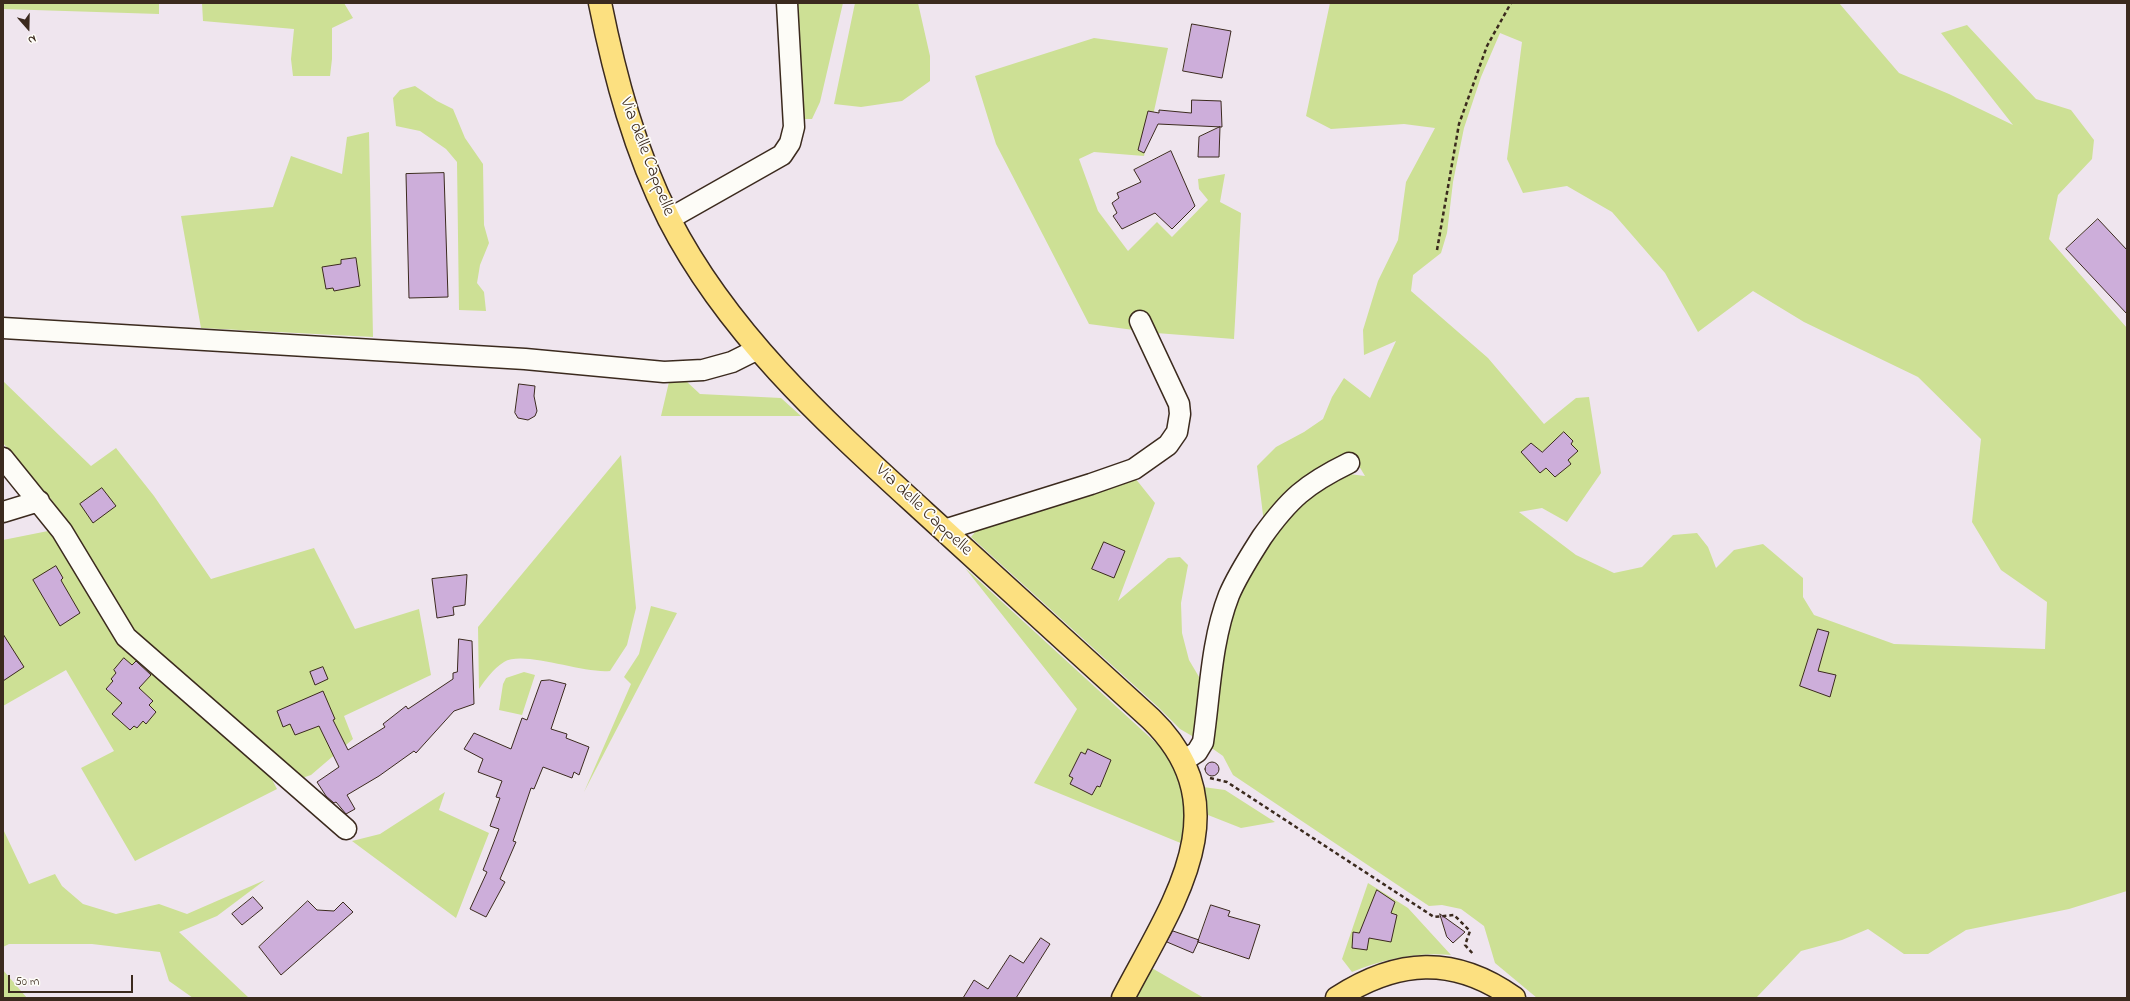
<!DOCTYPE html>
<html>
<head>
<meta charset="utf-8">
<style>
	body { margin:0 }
	#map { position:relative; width:2130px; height:1001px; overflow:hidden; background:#efe5ee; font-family:"Indie Flower",sans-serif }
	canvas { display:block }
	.frame { position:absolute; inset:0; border:4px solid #3b2a1e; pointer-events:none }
	.north { position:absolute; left:8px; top:8px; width:40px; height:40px; -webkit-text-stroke:3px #fdfcf7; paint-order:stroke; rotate:160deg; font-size:11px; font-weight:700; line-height:16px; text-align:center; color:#3b2a1e }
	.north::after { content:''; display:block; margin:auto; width:14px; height:18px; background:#3b2a1e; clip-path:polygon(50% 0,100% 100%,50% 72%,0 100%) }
	.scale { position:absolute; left:8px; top:975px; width:125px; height:18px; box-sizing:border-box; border:2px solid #3b2a1e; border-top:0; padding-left:5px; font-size:12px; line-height:14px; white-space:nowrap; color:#3b2a1e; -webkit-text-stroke:3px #fdfcf7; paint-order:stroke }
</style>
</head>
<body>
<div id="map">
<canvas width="2130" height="1001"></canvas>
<div class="frame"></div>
<div class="north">N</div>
<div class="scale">50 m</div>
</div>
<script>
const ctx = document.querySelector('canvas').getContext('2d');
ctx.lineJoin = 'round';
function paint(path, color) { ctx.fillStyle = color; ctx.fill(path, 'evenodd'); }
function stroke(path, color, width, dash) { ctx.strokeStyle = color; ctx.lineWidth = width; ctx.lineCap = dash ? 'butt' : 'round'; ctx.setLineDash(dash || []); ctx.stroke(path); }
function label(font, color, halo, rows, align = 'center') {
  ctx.font = font + ' "Indie Flower",sans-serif'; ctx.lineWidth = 3.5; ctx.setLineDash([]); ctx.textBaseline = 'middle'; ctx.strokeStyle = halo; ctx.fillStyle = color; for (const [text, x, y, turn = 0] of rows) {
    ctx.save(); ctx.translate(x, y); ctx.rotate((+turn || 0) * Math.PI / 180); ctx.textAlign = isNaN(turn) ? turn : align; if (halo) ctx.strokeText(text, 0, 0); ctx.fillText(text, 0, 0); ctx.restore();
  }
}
paint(new Path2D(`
	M3,3h156v11l-156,-5z
	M202,3h142l9,15 -21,10v31l-2,17h-37l-2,-17 3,-30 -91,-8z
	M797,3h46l-23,99 -8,17h-9z
	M855,3h63l12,53v25l-28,20 -41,6 -27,-3z
	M1330,3h509l60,70 50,21 64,31 -72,-92 26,-8 69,74 35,11 23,30 -2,19 -34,36 -9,44 78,89v563l-58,18 -103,21 -38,24h-24l-36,-25 -26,11 -41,11 -45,47h-219l-42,-35 -11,-37 -23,-17 -19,-4 -13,1 -196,-131 -10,-19 -17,-12 28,-148 62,-92 34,-24 19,-6 16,2 -12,-20c-45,11 -64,31 -89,67l-7,-57 19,-19 28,-15 19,-13 9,-22 12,-19 26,20 26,-57 -32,14 -1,-25 15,-49 20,-41 8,-58 29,-54 -31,-4 -73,5 -25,-13zM1500,33l22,9 -15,117 16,34 44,-7 45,26 53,61 33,59 55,-41 51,31 114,55 63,62 -9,83 29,48 46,32 -2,47 -151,-5 -80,-29 -11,-18v-19l-40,-34 -29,6 -18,18 -8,-21 -11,-14 -24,2 -31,32 -28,6 -38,-18 -57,-43 23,-4 25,14 34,-49 -12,-76 -13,1 -32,26 -56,-66 -77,-67 2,-16 28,-22 6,-20 6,-51 11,-54 17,-51z
	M1094,38l74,10 -24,108 -50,-4 -15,7 19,52 30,40 29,-29 15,15 36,-37 -9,-11 -1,-10 27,-5 -5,28 21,11 -7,126 -78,-6 -67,-9 -93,-180 -21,-68z
	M415,86l22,15 16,8 12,29 18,26 1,61 5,18 -9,22 -3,18 7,9 2,19 -27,-1 -2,-148 -11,-13 -26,-18 -24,-5 -3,-28 7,-8z
	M369,132l4,205 -172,-9 -20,-112 92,-9 18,-51 51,18 5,-37z
	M3,381l88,85 25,-18 38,48 57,83 103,-31 41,81 64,-20 12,66 -87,41 9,23 -42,36 -9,3 -172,-146 -62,-108 -17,-25 -48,-56z
	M686,381l14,13 81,4 20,18h-140l8,-34z
	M621,455l15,153 -9,37 -17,26c-27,3 -86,-21 -106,-9 -11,7 -18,17 -25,27l-1,-62z
	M1135,478l20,25 -37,98 50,-43 12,-1 8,8 -7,38 1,30 7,27 16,27 -6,53 -19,-11 -22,-22 -187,-170 5,-6z
	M53,530l53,89 158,145 13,25 -142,72 -54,-93 33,-17 -48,-81 -63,36v-166z
	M965,568l202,185 15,35 2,19 -1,37 -149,-61 43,-74z
	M651,606l26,7 -93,179 47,-108 -7,-7 15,-23z
	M524,672l11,3 -13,40 -23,-5 4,-26 3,-6z
	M1203,787l22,3 50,32 -34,6 -33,-13z
	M445,792l-6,18 50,23 -33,85 -104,-77 28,-7z
	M3,829l26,55 26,-10 7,12 21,18 33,10 43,-10 28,10 78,-34 -48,36 -38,16 70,66h-56l-24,-17 -9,-29 -68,-8h-83l-6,3z
	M1368,883l40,25 43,47c-34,-3 -67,4 -99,17l-10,-13z
	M1150,967l54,31h-70z
	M3,970l24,28h-24z`), '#cde095');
const building = new Path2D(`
	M1192,24l39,7 -9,47 -39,-7z
	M1192,100l29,1 1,26 -64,-3 -14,29 -6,-3 10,-39 11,2v-3l32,3z
	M1220,127l-1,30h-21l1,-20z
	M1171,151l24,55 -23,23 -17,-16 -33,16 -9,-13 4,-3 -5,-10 7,-5 -2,-5 24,-11 -7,-12z
	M444,173l4,124 -39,1 -3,-124z
	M2098,219l29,31v64l-61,-65z
	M356,258l4,28 -26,5 -1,-3 -7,1 -4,-22 19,-3v-4z
	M519,384l16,2 -1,10 3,15 -2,5 -7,4 -10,-2 -3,-5z
	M1564,432l9,9 -2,3 7,7 -10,9 3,4 -16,13 -9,-9 -6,5 -19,-21 10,-9 11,9z
	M102,488l14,18 -23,17 -13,-19z
	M1104,542l21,9 -11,27 -22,-9z
	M56,566l7,12 -2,2 1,2 18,31 -20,13 -27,-46z
	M467,575l-2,30 -12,2 1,8 -17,3 -5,-39z
	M1818,629l11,3 -11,39 18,4 -6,22 -30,-11z
	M3,634l21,33 -21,14z
	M459,639l13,2 2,63 -20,7 -38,42 -2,-2 -35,25 -32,19 8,14 -9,5 -10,-12 -2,1 -8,-7 -9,-14 22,-15 -20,-41 -24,9 -5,-11 -7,3 -6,-16 46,-20 12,28 -2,1 15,30 37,-23 -2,-3 23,-18 2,3 45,-30v-6l4,-1z
	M124,658l8,7 4,-4 15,14 -12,13 14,13 -4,4 7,7 -10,12 -3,-3 -6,7 -3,-2 -4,4 -18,-16 10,-11 -16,-14 7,-8 -2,-2 5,-6 -2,-3z
	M323,667l5,12 -13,6 -5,-13z
	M550,680l16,4 -15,45 16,5 -1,4 23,9 -10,28 -5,-3 -2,6 -29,-11 -9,22 -3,-1 -18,53 3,1 -16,37 5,3 -19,35 -16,-8 17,-37 -4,-2 16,-41 -9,-3 10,-28 -4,-1 6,-16 -24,-9 5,-13 -19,-10 10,-16 37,16 11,-31 5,2 14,-39z
	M1088,749l23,11 -11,27 -3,-1 -5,9 -22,-11 3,-6 -4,-2 12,-24 4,2z
	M1205 769a7 7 0 1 1 14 0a7 7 0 1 1-14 0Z
	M1377,890l18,12 -4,11 6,2 -6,27 -22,-4 -2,12 -15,-2 1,-16 6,1z
	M253,897l10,11 -21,17 -10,-11z
	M308,901l9,9 17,1 9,-9 10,10 -72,63 -22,-28z
	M1211,905l19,6 -2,5 32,9 -11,34 -51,-17z
	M1440,914l25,18 -12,11 -6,-6z
	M1173,931l26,9 -6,13 -26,-11z
	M1041,938l9,6 -34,54h-53l11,-18 14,9 22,-34 13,8z`);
paint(building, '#cdaeda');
stroke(building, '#3b2a1e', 1);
const minor = new Path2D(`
	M669,219l113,-64 8,-12 4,-16 -7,-124
	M3,328l522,31 139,13 39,-2 29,-8 26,-13
	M3,458l59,73 64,106 220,192
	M3,512l36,-11
	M944,530l147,-46 43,-15 34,-24 9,-13 3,-18 -1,-10 -39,-83
	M1183,761l14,-9 6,-10c7,-48 8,-101 26,-147 9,-21 21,-39 33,-58 27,-38 44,-53 87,-74`);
const major = new Path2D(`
	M600,3c15,74 35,149 69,216 60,117 160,206 255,293 76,69 151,138 227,207 93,90 19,188 -28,279
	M1337,998c60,-39 117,-43 177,0`);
stroke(minor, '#3b2a1e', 23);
stroke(major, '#3b2a1e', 25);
stroke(new Path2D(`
	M1437,250l22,-126 28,-78 24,-43
	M1210,778l17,4 207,135 20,-2 16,16 -5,14 9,10`), '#3b2a1e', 2.5, [4, 3]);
stroke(minor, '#fdfcf7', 20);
stroke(major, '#fce080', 22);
label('18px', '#3b2a1e', '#fdfcf7', [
	["Via delle Cappelle",646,157,69],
	["Via delle Cappelle",923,511,43]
]);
</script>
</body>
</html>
